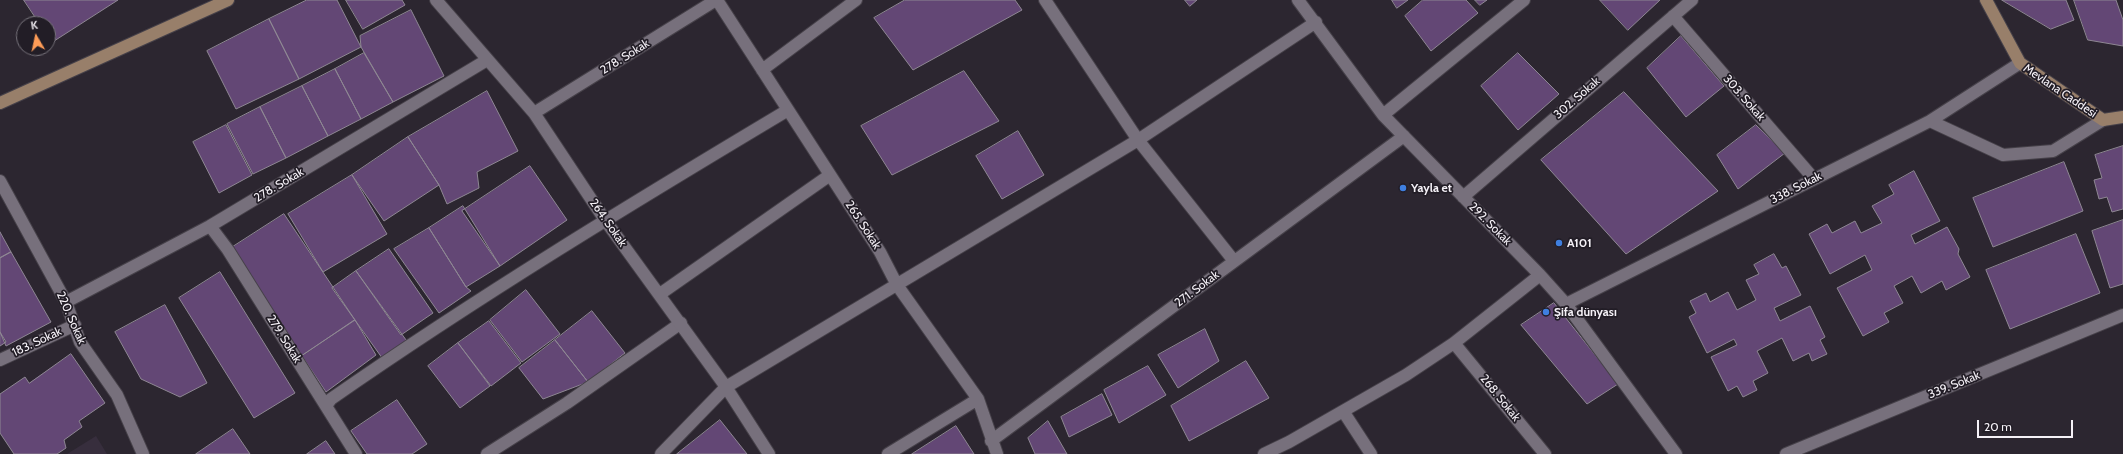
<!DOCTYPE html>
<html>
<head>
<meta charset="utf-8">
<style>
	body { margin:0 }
	#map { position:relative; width:2123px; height:454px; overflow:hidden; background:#2c2630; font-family:Cabin,sans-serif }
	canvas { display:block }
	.north { position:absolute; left:16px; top:16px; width:40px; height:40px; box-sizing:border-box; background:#221d26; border:1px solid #76727a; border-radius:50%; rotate:351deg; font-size:11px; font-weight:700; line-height:16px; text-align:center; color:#f5f1f7 }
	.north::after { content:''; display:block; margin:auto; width:14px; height:18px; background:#fe9c57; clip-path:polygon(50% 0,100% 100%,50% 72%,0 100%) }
	.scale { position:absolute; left:1977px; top:420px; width:96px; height:18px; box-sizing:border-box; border:2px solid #f5f1f7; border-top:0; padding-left:5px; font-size:12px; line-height:14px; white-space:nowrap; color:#f5f1f7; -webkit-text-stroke:3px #221d26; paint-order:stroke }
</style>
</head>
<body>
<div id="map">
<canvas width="2123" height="454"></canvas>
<div class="north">K</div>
<div class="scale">20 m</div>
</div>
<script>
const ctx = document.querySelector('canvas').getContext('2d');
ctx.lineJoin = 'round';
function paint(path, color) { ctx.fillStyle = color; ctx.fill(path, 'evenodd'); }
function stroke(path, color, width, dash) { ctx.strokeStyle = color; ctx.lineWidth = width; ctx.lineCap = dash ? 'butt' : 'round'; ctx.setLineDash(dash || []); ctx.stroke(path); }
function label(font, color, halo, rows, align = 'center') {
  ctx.font = font + ' Cabin,sans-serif'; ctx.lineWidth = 3.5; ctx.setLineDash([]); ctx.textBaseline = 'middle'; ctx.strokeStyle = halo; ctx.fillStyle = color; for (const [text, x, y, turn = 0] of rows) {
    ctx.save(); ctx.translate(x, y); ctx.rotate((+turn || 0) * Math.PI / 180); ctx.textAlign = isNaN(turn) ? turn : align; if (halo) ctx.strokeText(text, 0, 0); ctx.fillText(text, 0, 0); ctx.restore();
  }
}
paint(new Path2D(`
	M96,436l11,18h-40z`), '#372e3d');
const building = new Path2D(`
	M24,0h94l-67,43 -3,-6v-13h-8z
	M307,0h30l24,47 -62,32 -30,-60z
	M346,0h56l3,5 -42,24z
	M905,0h110l7,10 -109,60 -39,-52z
	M1185,0h12l-7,6z
	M1392,0h16l-11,8z
	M1423,0h43l12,13 -47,38 -26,-35z
	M1475,0h12l-7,5z
	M1600,0h60l-32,30z
	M2002,0h64l8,20 -23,9z
	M2074,0h42l7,20v26l-35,-6z
	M411,10l33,66 -51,26 -32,-55 -1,-11z
	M269,19l30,60 -63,30 -29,-58z
	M1681,36l43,50 -38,31 -39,-49z
	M364,53l29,49 -32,17 -26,-50z
	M1518,53l41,41 -41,36 -37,-44z
	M335,69l26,50 -33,17 -26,-50z
	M964,71l35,50 -107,54 -31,-49z
	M302,86l26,50 -42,22 -26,-51z
	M487,91l31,60 -41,21 2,16 -32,16 -8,-19 -31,-48z
	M1624,92l94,99 -92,63 -85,-94z
	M260,107l26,51 -33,16 -26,-50z
	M226,125l26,50 -33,18 -26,-51z
	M1756,125l29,28 -47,36 -21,-34z
	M1018,131l26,44 -42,24 -26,-43z
	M408,137l31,48 -55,36 -32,-46z
	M2123,146v63l-11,3 -5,-15 -8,2 -5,-19 8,-2 -7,-23z
	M2064,162l19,49 -90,36 -20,-49z
	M530,166l37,54 -67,46 -38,-55z
	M1914,171l26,50 -29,14 4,9 32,-17 12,22 -1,5 12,23 -24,13 -4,-9 -21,12 -9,-17 -18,10 9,17 -19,10 5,9 -26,14 -26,-48 35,-18 -7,-15 -35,19 -21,-40 18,-10 5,9 23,-12 6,12 21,-10 -10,-17 22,-12 -5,-9z
	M352,175l35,59 -64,38 -35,-58z
	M463,206l37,60 -34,21 -37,-59z
	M284,214l71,106 -57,38 -70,-108z
	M2123,220v64l-13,4 -18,-57z
	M429,228l37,59 5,4 -32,22 -45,-64z
	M0,232l11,20 -11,6z
	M2076,234l24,59 -90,36 -24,-59z
	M389,249l44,64 -32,22 -45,-64z
	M11,252l40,70 -45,24 -6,-14v-74z
	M1774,254l8,14 4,-2 15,29 -27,13 6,13 30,-15 15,31 -5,3 7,14 -15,7 -3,-8 -16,8 -11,-23 -25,13 11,22 -15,8 4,9 -14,7 -6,-11 -9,5 -17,-34 26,-12 -3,-6 -27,14 -18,-36 7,-4 -6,-12 16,-8 4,9 18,-10 9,18 19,-10 -10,-20 13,-6 -5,-9z
	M356,271l53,73 -24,18 -53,-74z
	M220,272l75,121 -41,25 -75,-120z
	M526,290l34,44 -38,28 -32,-42z
	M1554,303l64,81 -31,20 -66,-79z
	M165,305l42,78 -27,14 -39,-18 -26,-47z
	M592,311l33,42 -37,29 -33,-42z
	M355,320l21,35 -50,37 -24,-36z
	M489,321l32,42 -30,23 -33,-43z
	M1205,329l14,32 -41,27 -20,-33z
	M0,332l6,10 -6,4z
	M555,340l33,42 -45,17 -24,-31z
	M458,343l32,43 -30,22 -32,-42z
	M71,354l34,49 -26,18 3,6 -18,13 2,8 -9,6h-43l-14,-21v-39l25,-17 4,6z
	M1246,361l23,37 -80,43 -18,-35z
	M1148,366l18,29 -47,28 -15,-33z
	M1102,394l10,21 -43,22 -8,-20z
	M397,400l30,44 -15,10h-45l-16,-23z
	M720,420l27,34h-70z
	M1048,421l19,33h-32l-7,-16z
	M956,426l18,28h-62z
	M233,429l17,25h-54z
	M326,441l9,13h-28z`);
paint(building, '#634775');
stroke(building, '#8e8793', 1);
const lane = new Path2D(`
	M487,454l80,-51 114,-80`);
const street = new Path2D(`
	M436,0l98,113 71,107 121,167 43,67
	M717,0l163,252 17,33 81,114 19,55
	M1045,0l93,140 96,121
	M1298,0l85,115 157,160 26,29 110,150
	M1673,16l141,163
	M762,70l94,-70
	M534,113l182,-113
	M1383,115l141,-115
	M1930,121l73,34 50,-4 50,-31
	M0,181l66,121 14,40 37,53 26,59
	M1463,197l229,-197
	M210,226l18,24 128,204
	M660,294l170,-119
	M66,302l144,-76 277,-166
	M1566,304l364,-183 90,-58
	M1454,343l91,111
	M0,360l75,-35
	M326,406l5,-7c148,-103 303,-197 457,-289
	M1343,411l28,43
	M991,441l413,-305
	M661,454l65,-67 412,-247 178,-118
	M888,454l90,-55
	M1264,454l25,-12 117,-67 48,-32 86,-68
	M1786,454l337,-139`);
const secondary = new Path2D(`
	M1986,0l34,63 83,57 20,-3
	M0,103l228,-103`);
stroke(lane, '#464149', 14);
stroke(street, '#464149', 14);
stroke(secondary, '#464149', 14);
stroke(lane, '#77707c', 12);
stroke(street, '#77707c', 12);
stroke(secondary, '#987f6a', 12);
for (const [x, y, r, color] of [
	[1403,188,4,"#3f7fe0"],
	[1559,243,4,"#3f7fe0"],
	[1546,312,4,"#3f7fe0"]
]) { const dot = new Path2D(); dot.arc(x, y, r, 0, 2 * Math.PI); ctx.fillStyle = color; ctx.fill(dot); stroke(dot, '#221d26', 1.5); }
label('12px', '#f5f1f7', '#221d26', [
	["278. Sokak",625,57,-32],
	["Mevlana Caddesi",2060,91,34],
	["302. Sokak",1577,98,-41],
	["303. Sokak",1744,98,49],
	["278. Sokak",279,185,-31],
	["338. Sokak",1796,188,-27],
	["264. Sokak",608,223,55],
	["292. Sokak",1490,224,45],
	["265. Sokak",863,225,57],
	["271. Sokak",1197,289,-37],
	["220. Sokak",71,318,66],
	["279. Sokak",284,339,58],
	["183. Sokak",37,342,-25],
	["339. Sokak",1954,385,-22],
	["268. Sokak",1500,398,51]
]);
label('bold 12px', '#f5f1f7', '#221d26', [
	["Yayla et",1411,188],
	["A101",1567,243],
	["Şifa dünyası",1554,312]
], 'left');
</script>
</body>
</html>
